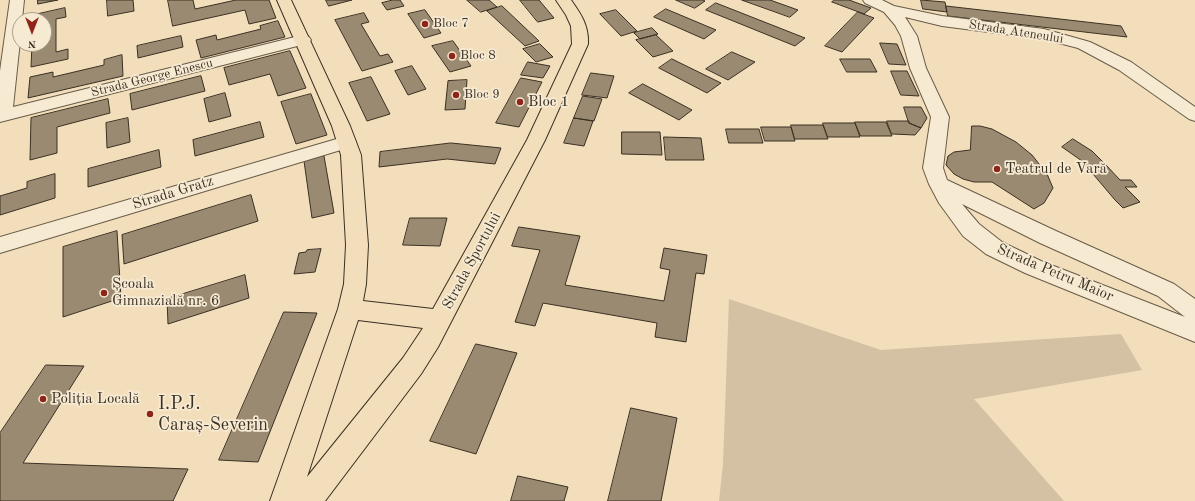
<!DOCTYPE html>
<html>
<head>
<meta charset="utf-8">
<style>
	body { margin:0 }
	#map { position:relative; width:1195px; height:501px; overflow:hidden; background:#f3debc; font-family:"Old Standard TT",serif }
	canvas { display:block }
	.north { position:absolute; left:12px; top:12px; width:40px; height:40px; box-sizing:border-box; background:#f7ead3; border:1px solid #aba08c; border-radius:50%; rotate:180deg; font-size:11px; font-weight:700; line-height:16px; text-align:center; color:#3a3022 }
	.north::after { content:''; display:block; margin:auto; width:14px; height:18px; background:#8f2418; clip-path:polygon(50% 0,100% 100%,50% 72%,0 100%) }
</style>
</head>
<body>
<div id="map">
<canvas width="1195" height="501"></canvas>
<div class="north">N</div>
</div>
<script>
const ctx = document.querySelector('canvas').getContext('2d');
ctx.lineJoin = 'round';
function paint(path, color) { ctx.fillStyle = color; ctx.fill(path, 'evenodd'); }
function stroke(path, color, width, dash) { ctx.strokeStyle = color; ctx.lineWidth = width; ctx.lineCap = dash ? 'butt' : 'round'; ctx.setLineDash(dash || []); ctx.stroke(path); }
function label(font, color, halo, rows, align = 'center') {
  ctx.font = font + ' "Old Standard TT",serif'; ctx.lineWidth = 3.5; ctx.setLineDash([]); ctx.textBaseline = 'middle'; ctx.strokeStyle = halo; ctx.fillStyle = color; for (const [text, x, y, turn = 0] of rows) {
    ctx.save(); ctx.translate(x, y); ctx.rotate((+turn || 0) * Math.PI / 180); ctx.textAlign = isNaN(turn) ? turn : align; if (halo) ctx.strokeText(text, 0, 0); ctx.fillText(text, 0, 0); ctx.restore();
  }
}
paint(new Path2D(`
	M729,299l152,51 240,-16 21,36 -168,29 90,102h-345l4,-37z`), '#d4c0a2');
const building = new Path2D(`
	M38,0h20l-20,4z
	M107,0h26l1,11 -26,5z
	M168,0h25l2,9 41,-9h33l7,18 -27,6 -4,-14 -72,16z
	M326,0h26l-23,6z
	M393,0h7l4,6 -17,4 -5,-7z
	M467,0h22l8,7 -16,5z
	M520,0h19l15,18 -16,4z
	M676,0h27l2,1 -10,7z
	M742,0h28l28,10 -8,7z
	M835,0h14l22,8 -7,6 -32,-12z
	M921,0l24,2 2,10 -24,-3z
	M716,3l89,35 -10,8 -89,-36z
	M502,6l37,35 -14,5 -38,-35z
	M946,6l175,20 6,11 -179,-21z
	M65,8l1,9 -10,2v33l12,-3v10l-37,8 1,-23h12v-24h-11l1,-5z
	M666,9l50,21 -12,9 -50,-22z
	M425,10l16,23 -17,5 -16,-24z
	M616,10l21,21 -16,5 -21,-22z
	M858,12l16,6 -32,34 -17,-6z
	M364,13l5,9 -8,2 19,32 8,-2 5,8 -31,9 -27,-51z
	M278,21l7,16 -84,21 -5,-18 20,-5 1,5 44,-11 -1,-3z
	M652,28l6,6 -18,5 -6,-6z
	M656,35l17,16 -20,6 -17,-17z
	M181,36l2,11 -45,11 -1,-12z
	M453,41l18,25 -21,6 -18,-26z
	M880,43l17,1 9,21 -17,-1z
	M540,44l13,13 -17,5 -13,-13z
	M290,51l16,37 -28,8 -8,-22 -41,11 -5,-17z
	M732,52l23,10 -27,18 -22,-11z
	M122,55l1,21 -95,22 2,-21 23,-5v5l51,-12v-5z
	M672,59l49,24 -14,10 -48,-25z
	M840,59h30l7,13h-30z
	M528,62l22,4 -7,12 -22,-3z
	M412,66l14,23 -18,6 -13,-24z
	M891,71h16l12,25 -18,-1z
	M591,73l23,3 -7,22 -25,-3z
	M201,76l4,15 -73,19 -2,-16z
	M371,77l19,37 -23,7 -18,-38z
	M521,78l21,4 -23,45 -23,-4z
	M467,80l-2,29 -20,1 3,-29z
	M643,84l49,26 -13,10 -50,-27z
	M225,93l6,23 -22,6 -5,-23z
	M311,94l16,41 -31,9 -15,-42z
	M583,96l19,3 -8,22 -20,-3z
	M108,99l2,14 -53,14v26l-27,7 1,-42z
	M904,107h17l6,11 -6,10 -12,-5z
	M128,118l2,24 -23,6 -1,-25z
	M574,118l19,3 -9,25 -20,-3z
	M887,121h22v2l12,5 -6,7 -23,-1z
	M260,122l4,15 -69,19 -2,-16z
	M855,122h31l6,14h-31z
	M823,123h32l5,14h-32z
	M791,125h32l5,14h-33z
	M972,126h8l12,3 24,13 16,13 15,19 6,14 -9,15 -10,6 -42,-27h-18l-11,-3 -9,-5 -8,-9 2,-9 6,-4 16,-2z
	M761,127h30l4,14h-30z
	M726,129h33l4,14h-34z
	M622,132h38l2,23 -40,-1z
	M664,137l37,1 3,22h-38z
	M1073,139l19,12 14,14 14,15h11l6,7h-12l15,15 -17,6 -8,-8 -33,-39 -20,-14z
	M451,143l50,5 -6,16 -48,-5 -68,8 1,-15z
	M159,150l2,17 -73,20v-18z
	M324,156l10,57 -22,5 -8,-57z
	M55,174v24l-55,17v-19l27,-8v-6z
	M251,195l7,26 -134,43 -2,-29z
	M410,218h37l-7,28 -37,-1z
	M519,227l61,9 -15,49 99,16 6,-31 -10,-2 4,-20 43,7 -3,19 -8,-1 -10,69 -31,-5 2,-14 -114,-20 -8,23 -20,-4 25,-72 -28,-4z
	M117,231l4,67 -58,19v-70z
	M321,249l-6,23 -21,2 5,-21 7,-1 1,-2z
	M245,275l4,23 -81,26 -1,-25z
	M284,312l33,1 -59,149 -39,-2z
	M476,344l41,9 -41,101 -46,-13z
	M46,365l38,1 -61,97 165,6 -15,32h-173v-68z
	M631,408l46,10 -16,83h-53z
	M518,476l50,11 -4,14h-53z`);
paint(building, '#9a8a72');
stroke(building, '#3a3022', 1);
const minor = new Path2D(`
	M10,0h14l-2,20h-2v21l-7,66 290,-72 6,2 2,3 -2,3 -309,79v-51z
	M863,0h19l12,6 48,10 102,13 46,13 41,20 64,45v14l-6,-2 -70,-49 -41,-22 -35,-9 -101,-13 -37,-9 12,19 9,32 23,49 -6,51 4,12 109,51 118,53 21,15v43l-170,-69 -39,-19 -23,-18 -24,-33 -10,-19 -6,-16 8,-51 -21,-49 -9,-32 -6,-11 -11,-13 -19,-9zM962,204l78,39 118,53 27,21 -144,-56 -39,-19 -23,-18z
	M347,136l7,2 2,4 -2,4 -354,107v-16z`);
const major = new Path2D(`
	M277,0h14l59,126 11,29 7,90 -2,39 -3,17 70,8 94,-169 45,-96 -1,-18 -5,-11 -10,-15h15c10,14 18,26 17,44l-43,96 -107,207 -17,27 -96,127h-55l68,-192 6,-25 2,-39 -5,-90 -9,-29zM358,320l65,8 -20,30 -96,119z`);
stroke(minor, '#685c48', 2);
stroke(major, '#3a3022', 2);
paint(minor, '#f7ead3');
paint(major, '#f3debc');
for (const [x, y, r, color] of [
	[425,24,4,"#8f2418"],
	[452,56,4,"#8f2418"],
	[456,95,4,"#8f2418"],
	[520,102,4,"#8f2418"],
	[997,169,4,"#8f2418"],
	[104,293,4,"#8f2418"],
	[43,399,4,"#8f2418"],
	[150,414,4,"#8f2418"]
]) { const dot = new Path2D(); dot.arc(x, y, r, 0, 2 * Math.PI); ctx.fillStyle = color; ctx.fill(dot); stroke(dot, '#f7ead3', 1.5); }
label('13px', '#3a3022', '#f7ead3', [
	["Bloc 7",433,24],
	["Bloc 8",460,56],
	["Bloc 9",464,95]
], 'left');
label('13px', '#3a3022', '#f7ead3', [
	["Strada Ateneului",1016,32,9],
	["Strada George Enescu",152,78,-14]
]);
label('15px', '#3a3022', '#f7ead3', [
	["Bloc 1",528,102],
	["Teatrul de Vară",1005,169],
	["Școala",112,284],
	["Gimnazială nr. 6",112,301],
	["Poliția Locală",51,399]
], 'left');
label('15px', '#3a3022', '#f7ead3', [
	["Strada Gratz",173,193,-17],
	["Strada Sportului",472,261,-62],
	["Strada Petru Maior",1055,273,23]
]);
label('18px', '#3a3022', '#f7ead3', [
	["I.P.J.",158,404],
	["Caraș-Severin",158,425]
], 'left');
</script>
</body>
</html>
